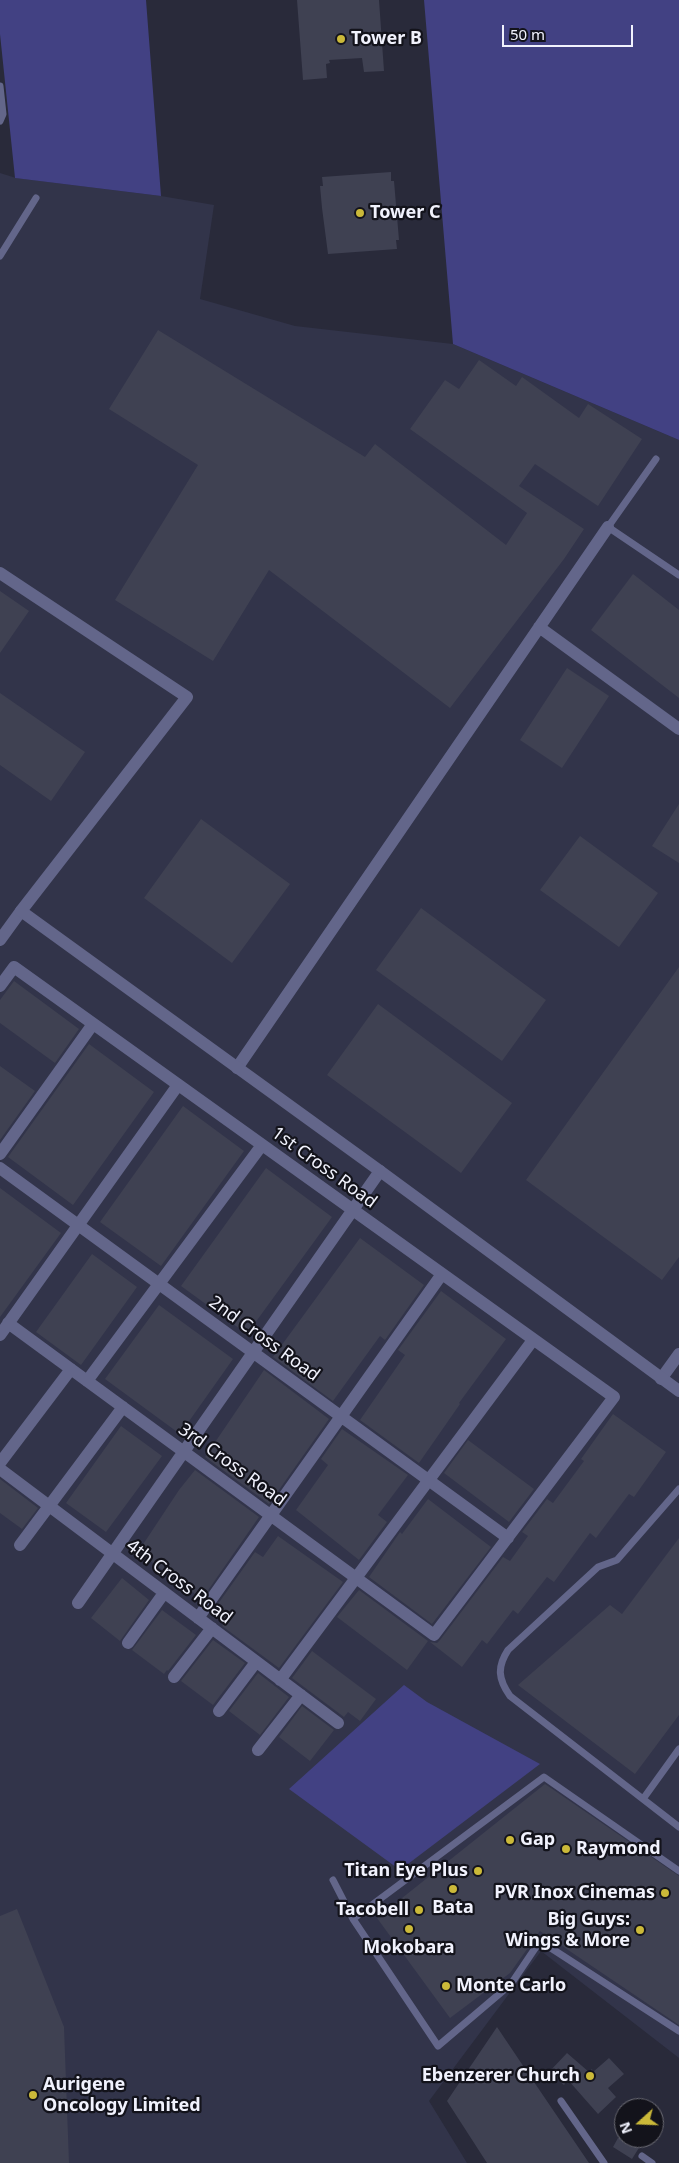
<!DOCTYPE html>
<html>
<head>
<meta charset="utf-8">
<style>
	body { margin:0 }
	#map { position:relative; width:679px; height:2163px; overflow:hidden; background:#292a3a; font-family:"Noto Sans",sans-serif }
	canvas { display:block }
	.north { position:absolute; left:614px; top:2098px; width:50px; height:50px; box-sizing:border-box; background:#13131b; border:1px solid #6c6c75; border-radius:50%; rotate:250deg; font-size:14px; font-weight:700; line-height:20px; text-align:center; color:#f1f2fd }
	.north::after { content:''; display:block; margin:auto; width:18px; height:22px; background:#cbb939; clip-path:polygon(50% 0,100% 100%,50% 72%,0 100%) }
	.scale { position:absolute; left:502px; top:25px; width:131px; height:22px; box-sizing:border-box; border:2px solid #f1f2fd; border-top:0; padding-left:6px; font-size:15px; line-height:18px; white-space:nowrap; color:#f1f2fd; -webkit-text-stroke:4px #13131b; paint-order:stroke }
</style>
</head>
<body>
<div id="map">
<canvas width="679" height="2163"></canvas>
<div class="north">N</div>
<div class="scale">50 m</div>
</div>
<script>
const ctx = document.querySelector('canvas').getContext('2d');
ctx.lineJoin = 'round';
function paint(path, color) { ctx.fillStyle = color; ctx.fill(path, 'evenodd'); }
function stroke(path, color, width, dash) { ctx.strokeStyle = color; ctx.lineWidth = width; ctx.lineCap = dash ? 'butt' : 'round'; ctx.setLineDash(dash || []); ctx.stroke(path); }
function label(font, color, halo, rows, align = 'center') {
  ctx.font = font + ' "Noto Sans",sans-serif'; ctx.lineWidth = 4.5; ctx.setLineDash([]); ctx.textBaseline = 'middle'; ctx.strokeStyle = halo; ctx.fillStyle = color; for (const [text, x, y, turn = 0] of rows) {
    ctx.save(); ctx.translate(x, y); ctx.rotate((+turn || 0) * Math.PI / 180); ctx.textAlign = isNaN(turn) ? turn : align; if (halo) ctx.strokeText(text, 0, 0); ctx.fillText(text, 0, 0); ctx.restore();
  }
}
paint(new Path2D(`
	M0,173l16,5 145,18 53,9 -14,94 95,27 158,18 226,96v1618l-138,-107 -112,150 38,62h-467z`), '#32344a');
paint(new Path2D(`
	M0,0h146l15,196 -146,-18 -15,-144z
	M424,0h255v440l-226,-96z
	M404,1685l23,17 113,62 -140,106 -111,-81z`), '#424183');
paint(new Path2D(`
	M297,0h82l5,71 -20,1 -2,-14 -33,2 1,3 -4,1 1,14 -24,2z
	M391,172v9h3l5,59h-3l1,9 -69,5 -6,-46 -2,-22h3l-1,-9z
	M158,330l207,127 10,-13 131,101 21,-32 -117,-84 35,-49 14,9 20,-29 37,26 6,-9 57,41 9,-14 54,35 -44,67 -63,-42 -16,22 65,43 -20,30 -114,149 -181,-138 -56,91 -98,-61 83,-135 -89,-56z
	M633,574l46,36v88l-88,-68z
	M0,591l29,20 -29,42z
	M567,668l42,28 -47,72 -42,-28z
	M0,693l85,59 -34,49 -51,-36z
	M679,804v59l-27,-17z
	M201,819l89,65 -58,79 -88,-65z
	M580,836l78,57 -39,54 -79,-57z
	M421,908l125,92 -44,61 -126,-91z
	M679,967v290l-17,23 -136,-100z
	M14,981l65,48 -24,34 -55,-40v-23z
	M378,1004l134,99 -51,70 -134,-98z
	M89,1044l65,48 -81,113 -65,-48z
	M0,1066l35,25 -35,49z
	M183,1106l61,45 -83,115 -61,-44z
	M266,1168l66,49 -85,117 -66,-48z
	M0,1188l61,45 -61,84z
	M360,1238l64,47 -39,55 -5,-4 -47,65 -60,-44z
	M92,1254l45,33 -56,78 -45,-33z
	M441,1291l65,48 -47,64 1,1 -41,59 -59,-43 45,-65 -7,-5z
	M159,1305l74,54 -53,75 -75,-55z
	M264,1370l65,49 -60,85 -64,-47z
	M613,1414l53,38 -32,45 -5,-3 -33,44 -6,-5 -36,49 -7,-5 -29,37 -5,-4 -26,34 -5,-4 -20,27 -32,-25 7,1 3,-3 63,-83 7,4 18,-25 -6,-4 25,-33 6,4 31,-42 -3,-2z
	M121,1426l41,30 -56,76 -40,-29z
	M342,1429l66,46 -30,40 9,7 -28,38 -63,-50 32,-45 -7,-6z
	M468,1440l66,49 -25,33 -65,-49z
	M195,1470l64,47 -57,82 -64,-47 41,-62z
	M0,1479l38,29 -16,21 -22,-16z
	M428,1499l63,48 -59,77 -63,-47 31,-45 2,2z
	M278,1536l65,46 -64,86 -57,-42 4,-5 -5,-4 2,-3 -8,-6 40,-56 8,5z
	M679,1538v177l-44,59 -117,-89 92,-80 12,9z
	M122,1578l27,22 -29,41 -29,-23z
	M359,1590l69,51 -21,29 -70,-53z
	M162,1610l34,25 -28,36 -1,-1 -3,4 -32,-24z
	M213,1640l32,23 -32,42 -32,-24z
	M312,1651l64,48 -16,22 -12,-9 -4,5 -52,-39z
	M258,1673l31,24 -29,38 -31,-24z
	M302,1706l32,24 -24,31 -31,-24z
	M545,1784l134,92v149l-139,-94 -30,42 -60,45 -73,-100z
	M17,1909l47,118 5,136h-69v-247z
	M497,2027l37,55 55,81h-102l-40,-62z
	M567,2053l22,19 3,-3 1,3 16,-14 15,16 -16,14 8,9 -18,17 -30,-34 -4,5 -15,-13z
	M618,2138h17l7,5 -10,16 -19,-12z`), '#3f4152');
stroke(new Path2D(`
	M0,86l3,28 -3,7
	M0,256l36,-58
	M656,459l-48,68 71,48
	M679,1489l-62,71 -19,7 -90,83c-11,17 -10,29 2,46l169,131
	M643,1799l36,-50
	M679,1871l-135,-94 -191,142 85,127 73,-62 29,-43 139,90
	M333,1880l20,39
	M561,2101l43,62
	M642,2156l10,7`), '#63668a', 7);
stroke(new Path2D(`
	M539,627l140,102
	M0,940l21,-29
	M0,986l14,-19 600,430 -180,238 -426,-312
	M237,1068l371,-541
	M0,1154l93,-130
	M0,1168l508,370
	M0,1335l178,-250
	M661,1379l18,-25
	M87,1381l175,-236
	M0,1463l71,-94
	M0,1469l338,254
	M20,1545l103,-138
	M78,1603l302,-432
	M198,1618l244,-344
	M128,1643l36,-50
	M174,1677l38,-49
	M280,1680l253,-340
	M219,1711l37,-49
	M258,1750l43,-55`), '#63668a', 12);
stroke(new Path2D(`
	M0,573l187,124 -166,214 359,260 299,220`), '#63668a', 12);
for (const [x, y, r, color] of [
	[341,39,5,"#cbb939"],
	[360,213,5,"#cbb939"],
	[510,1840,5,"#cbb939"],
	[566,1849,5,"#cbb939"],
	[478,1871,5,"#cbb939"],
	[453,1889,5,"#cbb939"],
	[665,1893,5,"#cbb939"],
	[419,1910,5,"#cbb939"],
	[409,1929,5,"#cbb939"],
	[640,1930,5,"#cbb939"],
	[446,1986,5,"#cbb939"],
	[590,2076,5,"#cbb939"],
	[33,2095,5,"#cbb939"]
]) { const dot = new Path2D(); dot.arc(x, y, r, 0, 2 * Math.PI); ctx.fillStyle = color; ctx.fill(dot); stroke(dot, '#13131b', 2); }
label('bold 18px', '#f1f2fd', '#13131b', [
	["Tower B",351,39],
	["Tower C",370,213],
	["Gap",520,1840],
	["Raymond",576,1849],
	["Titan Eye Plus",468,1871,"right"],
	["PVR Inox Cinemas",655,1893,"right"],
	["Bata",453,1908,"center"],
	["Tacobell",409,1910,"right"],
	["Big Guys:",630,1920,"right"],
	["Wings & More",630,1941,"right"],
	["Mokobara",409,1948,"center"],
	["Monte Carlo",456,1986],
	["Ebenzerer Church",580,2076,"right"],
	["Aurigene",43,2085],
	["Oncology Limited",43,2106]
], 'left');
label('18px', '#f1f2fd', '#13131b', [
	["1st Cross Road",324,1168,36],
	["2nd Cross Road",264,1339,36],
	["3rd Cross Road",232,1465,36],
	["4th Cross Road",179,1582,37]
]);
</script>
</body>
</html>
